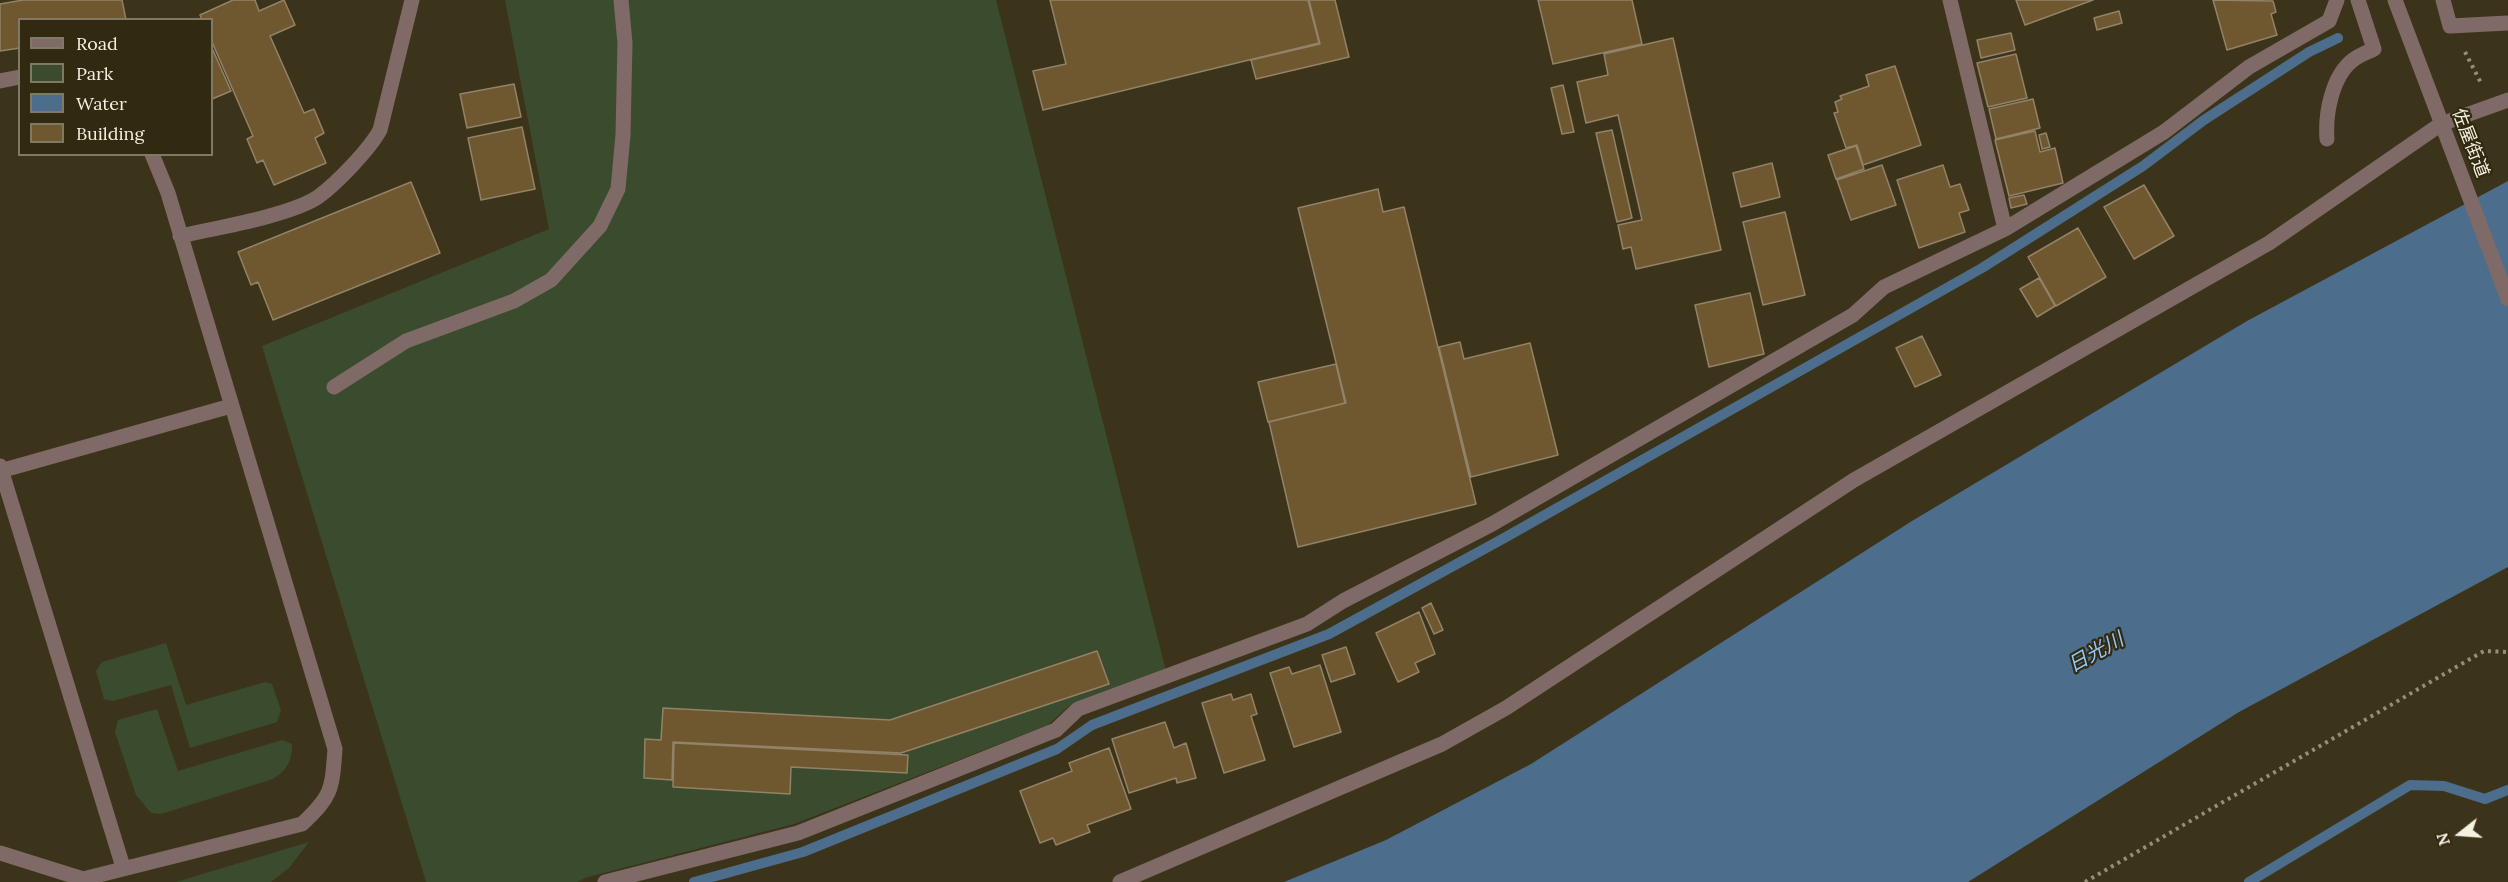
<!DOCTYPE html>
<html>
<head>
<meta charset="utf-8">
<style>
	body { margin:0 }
	#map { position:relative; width:2508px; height:882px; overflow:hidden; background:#3c341a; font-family:Lora,serif }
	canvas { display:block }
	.legend { position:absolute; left:18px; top:18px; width:195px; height:138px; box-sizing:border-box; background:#312a10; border:2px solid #7f7a64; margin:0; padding:8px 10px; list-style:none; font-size:18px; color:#f5f1e1 }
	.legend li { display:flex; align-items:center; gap:12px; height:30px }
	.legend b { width:30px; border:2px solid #7f7a64 }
	.north { position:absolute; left:2430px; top:804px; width:60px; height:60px; -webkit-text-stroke:4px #312a10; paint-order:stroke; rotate:253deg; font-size:16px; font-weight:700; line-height:24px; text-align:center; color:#f5f1e1 }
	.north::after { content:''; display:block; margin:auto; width:21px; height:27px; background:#f5f1e1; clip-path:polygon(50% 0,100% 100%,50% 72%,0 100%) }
</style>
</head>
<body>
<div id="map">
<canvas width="2508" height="882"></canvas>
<ul class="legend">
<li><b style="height:8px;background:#806a67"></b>Road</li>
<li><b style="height:16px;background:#3a4c2d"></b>Park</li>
<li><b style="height:16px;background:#4d6d8d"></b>Water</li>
<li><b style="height:16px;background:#6f5830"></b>Building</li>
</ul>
<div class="north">N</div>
</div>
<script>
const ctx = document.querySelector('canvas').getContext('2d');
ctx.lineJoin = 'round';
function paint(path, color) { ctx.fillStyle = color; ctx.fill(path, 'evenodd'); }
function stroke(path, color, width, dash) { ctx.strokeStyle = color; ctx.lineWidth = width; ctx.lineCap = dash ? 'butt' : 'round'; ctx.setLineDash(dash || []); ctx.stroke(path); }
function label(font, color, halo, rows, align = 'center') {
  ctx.font = font + ' Lora,"Noto Sans JP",serif'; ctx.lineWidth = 4.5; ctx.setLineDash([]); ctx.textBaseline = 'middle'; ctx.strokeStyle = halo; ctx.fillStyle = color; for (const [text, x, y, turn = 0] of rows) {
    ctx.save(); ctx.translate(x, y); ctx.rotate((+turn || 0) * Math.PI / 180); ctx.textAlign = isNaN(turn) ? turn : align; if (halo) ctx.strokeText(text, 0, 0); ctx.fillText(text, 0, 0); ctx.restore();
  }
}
paint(new Path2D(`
	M505,0h491l170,671 -97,35 -21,19 -254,99 -206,53 -11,5h-151l-164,-536 287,-117z
	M166,643l20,62 79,-23 7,2 9,26 -4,12 -87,26 -19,-63 -58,16 -9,-2 -8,-28 6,-9z
	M157,709l21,62 104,-31 10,4c0,17 -5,26 -19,35l-112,35 -10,-1 -15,-18 -21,-63 3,-12z
	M309,842l-20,26 -18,14h-95z`), '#3a4c2d');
paint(new Path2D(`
	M2508,181v386l-269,145 -271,170h-684l102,-42 145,-76 381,-243 335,-200z`), '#4d6d8d');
stroke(new Path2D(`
	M694,882l109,-30 254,-103 35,-24 237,-91 177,-97 476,-269 161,-102 61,-46 105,-68 29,-14
	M2249,882l161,-97 34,1 41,13 23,-9`), '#4d6d8d', 10);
const building = new Path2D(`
	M23,0h99l4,20h-106v28l-20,3v-47z
	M233,0h22l4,11 25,-11 11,25 -25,11 34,77 10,-4 10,24 -9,5 11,25 -52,22 -11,-25 -6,3 -10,-24 6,-3 -41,-94v-22h-10l-2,-5z
	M1050,0h258l11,43 -276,67 -10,-39 33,-7z
	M1309,0h26l14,57 -93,22 -5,-19 69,-16z
	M1538,0h94l10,44 -89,20z
	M2016,0h77l-68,25z
	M2213,0l60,1 3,11 -5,2 6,21 -50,15z
	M2119,11l3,12 -25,7 -3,-12z
	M2011,33l4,17 -34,8 -4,-18z
	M1673,38l48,212 -85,19 -5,-22 -8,2 -5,-24 24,-5 -24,-105 -32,8 -9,-41 31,-7 -4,-21z
	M212,48l19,43 -19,8z
	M2016,54l11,44 -39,9 -11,-44z
	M1895,66l26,79 -58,20 -6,-20 -11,3 -12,-35 4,-1 -3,-10 7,-3 -2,-3 29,-10 -3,-11z
	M514,84l7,33 -54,11 -7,-34z
	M1563,85l11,47 -12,2 -11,-46z
	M2033,99l7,29 -44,11 -7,-30z
	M522,127l13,62 -54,11 -13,-62z
	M1612,130l20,88 -15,4 -21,-89z
	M2035,131l5,21 15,-4 8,35 -54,13 -14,-56z
	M2046,133l4,14 -8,2 -3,-14z
	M1856,146l8,23 -28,10 -8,-24z
	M1772,163l8,34 -39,10 -8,-34z
	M1882,165l14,40 -45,15 -14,-40z
	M1943,165l7,22 10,-3 9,26 -10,3 6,19 -46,16 -22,-68z
	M411,182l29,71 -167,67 -15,-38 -7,3 -13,-33z
	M2144,185l30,51 -40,23 -30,-52z
	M1378,189l5,23 21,-5 72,297 -178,43 -29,-125 77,-19 -48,-195z
	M2024,195l3,9 -16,4 -2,-10z
	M1785,212l20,83 -42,10 -20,-83z
	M2078,228l28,49 -50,29 -28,-49z
	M2039,278l16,28 -18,11 -17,-28z
	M1750,293l14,61 -55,13 -14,-62z
	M1922,336l19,39 -26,12 -19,-39z
	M1460,342l4,17 66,-16 28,112 -87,22 -32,-130z
	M1336,364l9,39 -77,19 -10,-40z
	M1431,603l12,27 -9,4 -12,-26z
	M1419,612l16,42 -20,9 4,9 -21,10 -22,-49z
	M1346,647l9,27 -24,8 -9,-27z
	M1097,651l12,33 -208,69 -228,-11 -1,38 -28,-2 1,-39 16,1 2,-32 227,12z
	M1320,665l21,67 -47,15 -24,-74 19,-6 3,7z
	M1231,694l2,6 18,-6 6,20 -6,2 14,44 -41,13 -22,-70z
	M1165,722l9,26 12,-5 10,35 -19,5 -1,-5 -47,15 -17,-54z
	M674,743l234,12 -1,18 -116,-6 -1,27 -117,-7z
	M1109,748l22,61 -44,16 3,7 -34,13 -3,-7 -13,5 -20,-52 52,-20 -3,-8z`);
paint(building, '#6f5830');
stroke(building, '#928268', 1.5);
stroke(new Path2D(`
	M2465,52l16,31
	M2085,882l399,-231 24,1`), '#958f7a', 4, [3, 4.5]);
stroke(new Path2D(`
	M2395,0l113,299
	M2443,0l7,26 58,-3
	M0,81l20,-4
	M2327,139c-2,-25 5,-63 26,-79 6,-5 15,-8 21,-11l-16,-49
	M2005,229l159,-97 85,-65 80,-46 8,-21
	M180,236c35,-8 109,-20 138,-39 18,-13 51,-47 62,-67l32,-130
	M334,387l72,-46 108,-40 37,-21 49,-54 18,-37 5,-54 2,-92 -4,-43
	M0,466l123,401
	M0,471l231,-65
	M0,853l83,26 219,-55c30,-28 30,-34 33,-75l-167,-556 -16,-39
	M605,882l193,-49 258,-103 22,-21 229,-85 36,-23 149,-77 361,-209 31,-28 121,-58 -55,-229
	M1120,882l322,-138 64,-36 348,-228 415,-237 172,-119 67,-24`), '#806a67', 15);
label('18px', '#f5f1e1', '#312a10', [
	["佐屋街道",2470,143,69]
]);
label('italic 20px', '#93c8fd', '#312a10', [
	["日光川",2096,653,-29]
]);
</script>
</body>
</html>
